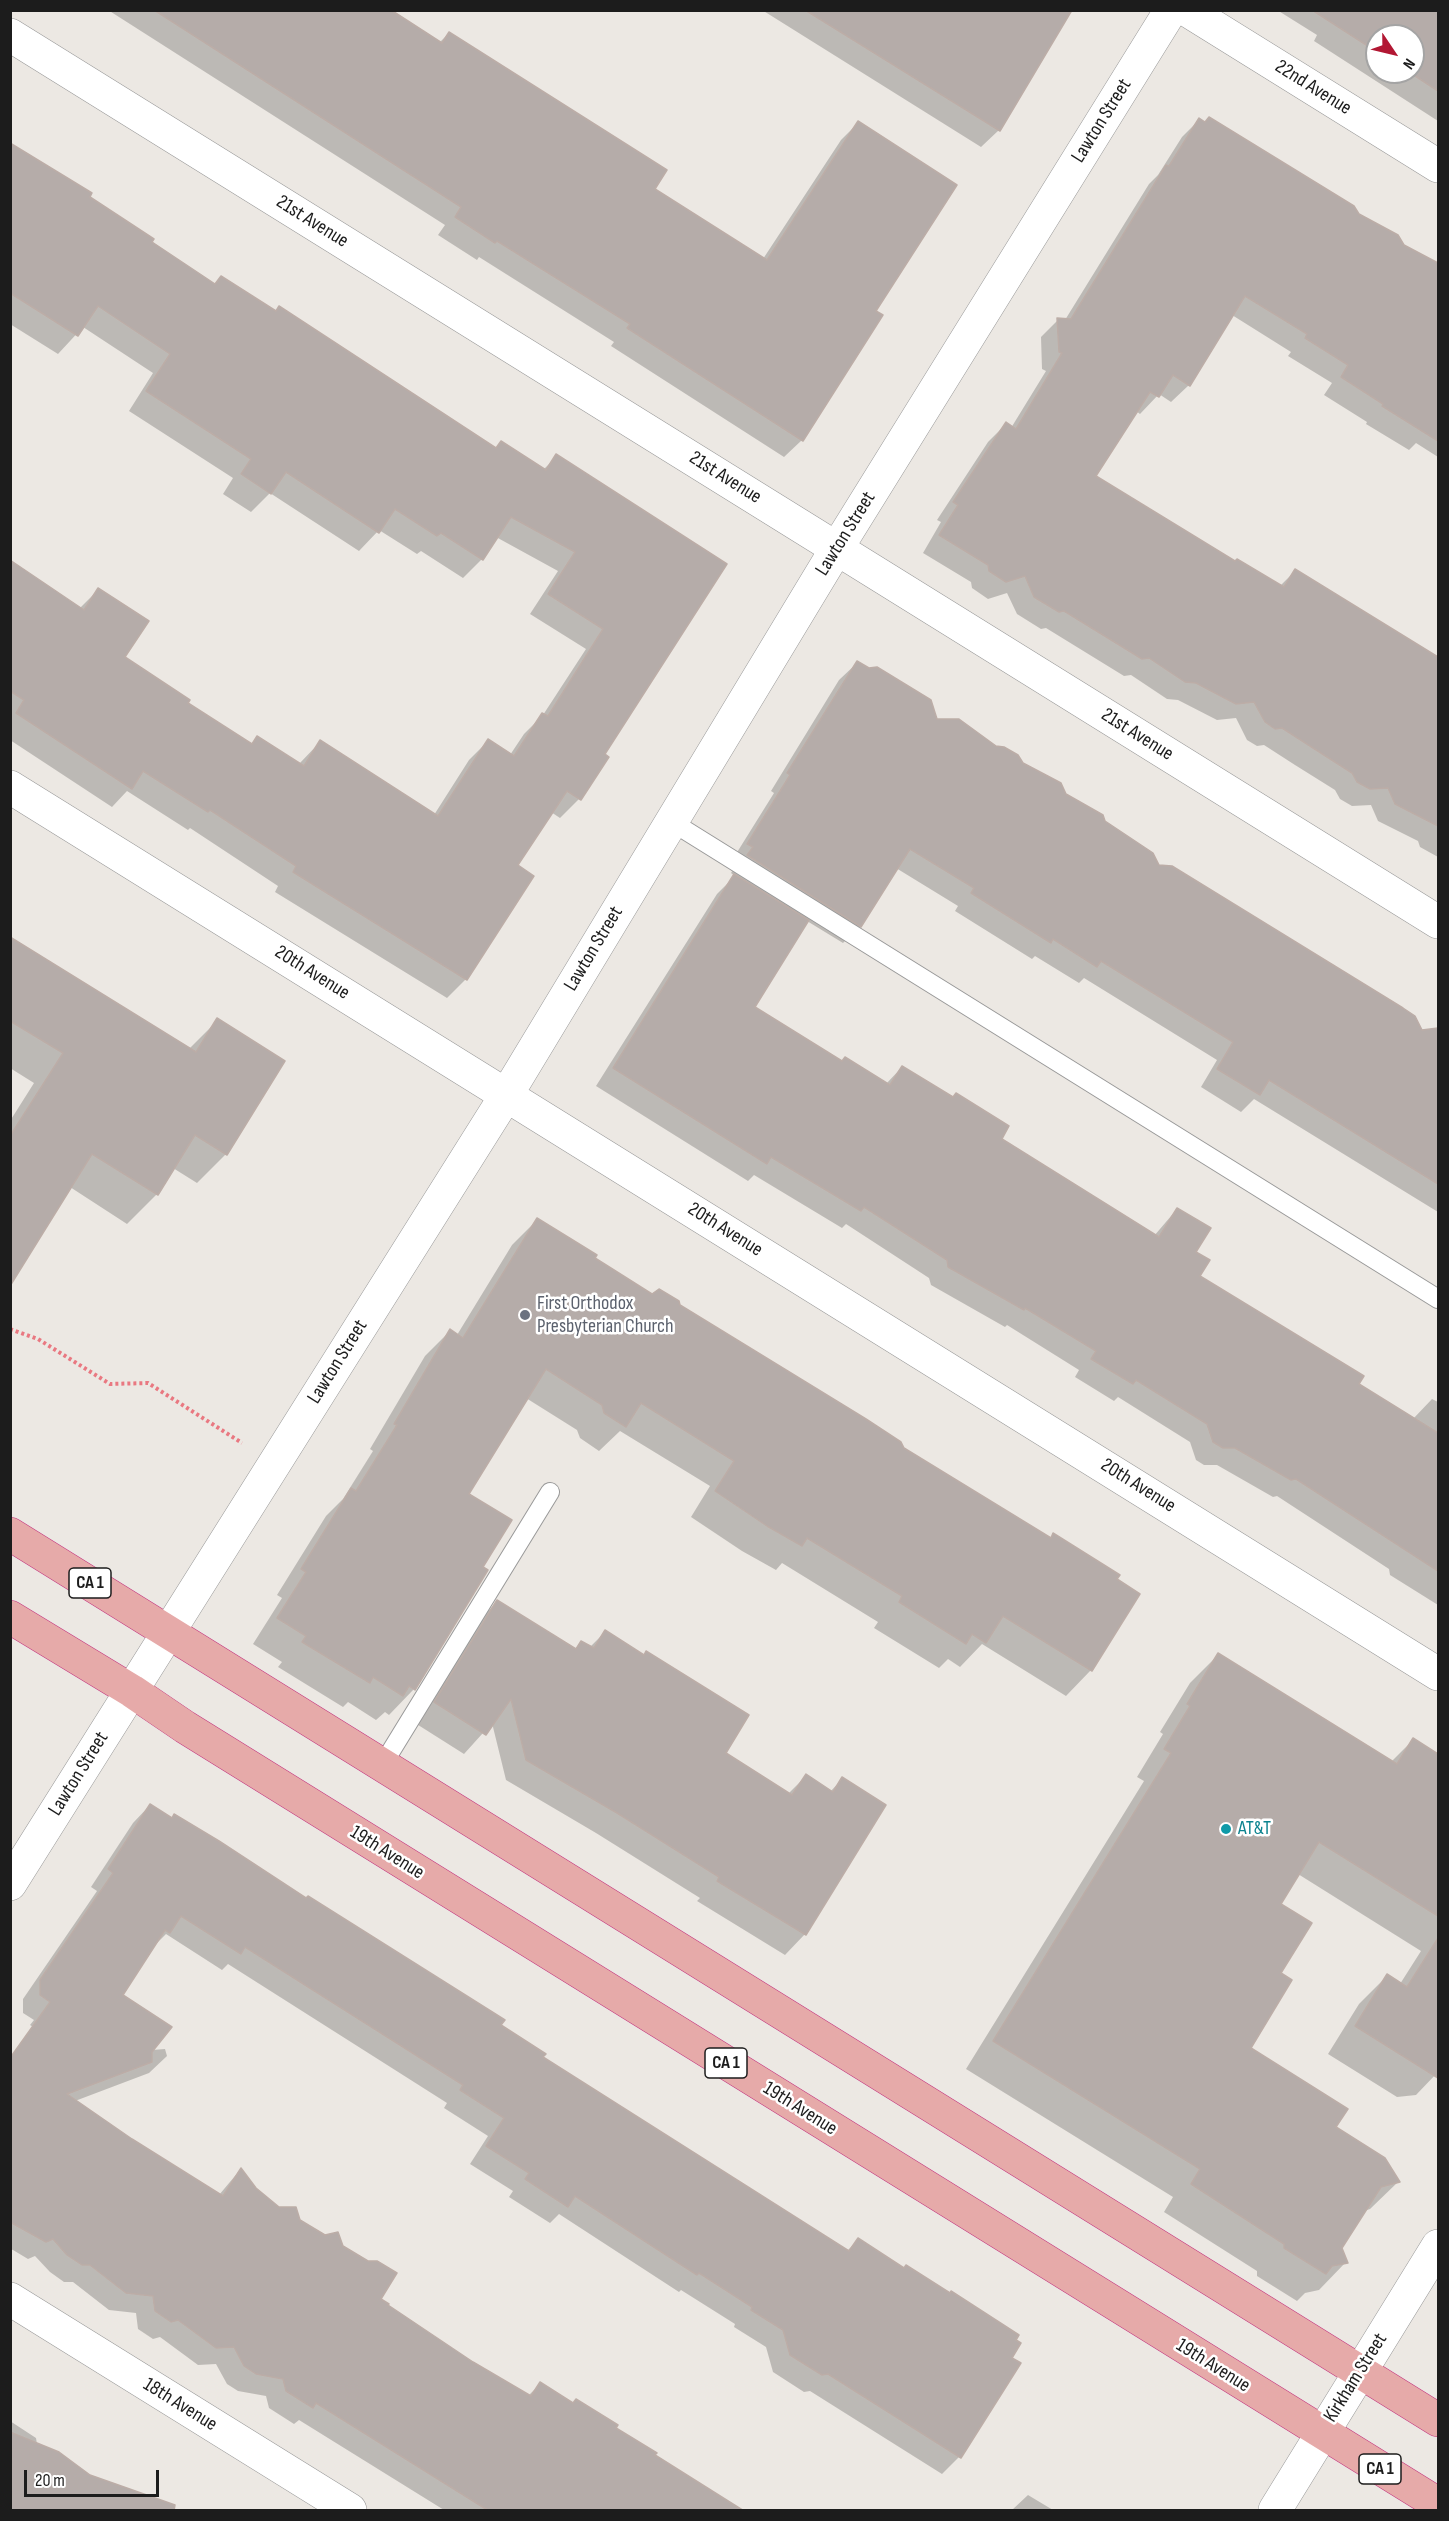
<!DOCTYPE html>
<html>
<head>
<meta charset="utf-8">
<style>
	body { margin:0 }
	#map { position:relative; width:1449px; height:2521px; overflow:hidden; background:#ece8e3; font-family:"Sofia Sans Condensed",sans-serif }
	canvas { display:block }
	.frame { position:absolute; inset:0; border:12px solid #1c1c1c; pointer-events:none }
	.north { position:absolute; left:1365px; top:24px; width:60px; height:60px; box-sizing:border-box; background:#fff; border:2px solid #a4a4a4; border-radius:50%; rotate:125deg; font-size:16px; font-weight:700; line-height:24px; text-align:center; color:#1c1c1c }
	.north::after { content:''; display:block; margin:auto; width:21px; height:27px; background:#b21733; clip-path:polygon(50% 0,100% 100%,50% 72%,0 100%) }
	.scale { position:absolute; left:24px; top:2470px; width:135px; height:27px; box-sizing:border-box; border:3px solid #1c1c1c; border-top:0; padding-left:8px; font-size:18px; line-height:21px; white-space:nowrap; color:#1c1c1c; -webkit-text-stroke:4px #fff; paint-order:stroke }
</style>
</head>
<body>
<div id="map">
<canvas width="1449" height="2521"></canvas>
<div class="frame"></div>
<div class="north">N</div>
<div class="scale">20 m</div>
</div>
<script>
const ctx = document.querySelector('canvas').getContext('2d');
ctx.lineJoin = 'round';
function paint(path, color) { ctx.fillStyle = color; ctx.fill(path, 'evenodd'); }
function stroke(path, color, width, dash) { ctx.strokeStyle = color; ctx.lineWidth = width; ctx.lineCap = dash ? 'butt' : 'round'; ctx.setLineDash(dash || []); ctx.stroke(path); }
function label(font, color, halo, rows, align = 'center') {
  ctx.font = font + ' "Sofia Sans Condensed",sans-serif'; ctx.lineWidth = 5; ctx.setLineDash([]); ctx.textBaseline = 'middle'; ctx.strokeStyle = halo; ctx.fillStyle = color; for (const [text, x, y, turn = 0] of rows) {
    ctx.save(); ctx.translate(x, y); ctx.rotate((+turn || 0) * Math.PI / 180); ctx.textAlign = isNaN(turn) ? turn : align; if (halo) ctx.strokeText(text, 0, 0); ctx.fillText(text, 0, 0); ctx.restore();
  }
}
paint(new Path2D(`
	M108,10h280l51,33 10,-10 204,157 110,69 78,-119 17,-17 16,188 -72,129 -18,17 -173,-111 3,-4 -135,-85 -2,3 -39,-25 7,-10z
	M762,10h284l-47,120 -18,17z
	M1277,10h161v111l-124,-80 3,-6zM1377,36h36v36h-36z
	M1199,120l159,95 80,55v187l-22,-14 -7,7 -43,-26 1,-2 -43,-27 8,-12 -44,-27 3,-4 -59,-37 -43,70 -18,17 -12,-8 -19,20 -4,-3 -42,65 141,87 45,23 15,-15 102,83 41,26v177l-18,-10 -2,-6 -40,-20 -7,-16 -19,1 -12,-7 -5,-9 -40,-25 -31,-20 -7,1 -10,-6 -11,-22 -19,2 -39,-20 -11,-1 -36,-24 -7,1 -78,-48 -5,1 -24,-15 -10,-21 -19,6 -16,-11 -1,-6 -48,-29 18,-31 -4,-2 51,-78 18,-18 5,4 35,-57 -4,-2 -1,-32 17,-17h7l84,-136 9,-9 24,-38z
	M10,143l80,51 -2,3 126,88 7,-7 54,34 4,-4 216,141 6,-6 42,27 14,-14 168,109 -122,190 4,2 -28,42 -19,19 -9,-6 -35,53 -50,114 -19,19 -172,-106 3,-6 -88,-58 -2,2 -61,-39 -15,16 -102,-67v-178l70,46 18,-18 25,68 63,46 64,41 7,-7 42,26 21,-22 114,73 35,-55 19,-19 22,14 14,-21 19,-19 43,-66 -56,-35 28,-43 -62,-34 -14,22 -19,19 -42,-27 -4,3 -38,-24 -20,21 -89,-58 -19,19 -28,-18 10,-16 -104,-67 24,-38 -70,-46 -25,27 -48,-30z
	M857,663l79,57 86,44 82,58 54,44 264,165 12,-1 4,3v179l-184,-113 -13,13 -40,-25 16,-27 -133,-82 -5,5 -44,-27 -3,3 -77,-48 3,-5 -62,-38 -36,58 -17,17 -36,-22 -54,86 89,55 44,22 16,-17 97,72 155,97 23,-27 17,44 4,24 159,107 56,35 19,-20 6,3v203l-48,-30 -1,-6 -112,-73 -4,1 -56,-32h-13l-8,-5 -6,-18 -72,-45 -4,4 -39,-24 4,-7 -72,-45 -2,2 -74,-42 -2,-7 -83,-54 -4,4 -88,-53 -6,6 -152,-95 121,-192 18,-18 -4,-3 5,-8 -5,-3 43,-69 -3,-2 68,-111z
	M10,939l179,110 29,-29 8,134 -29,29 -24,-15 -16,26 -30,30 -57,-37 -60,96v-162l24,-38 -24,-15z
	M537,1220l56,39 59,37 26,10 84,52 27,14 110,71 4,6 147,90 4,-4 84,59 -47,76 -25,26 -84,-52 -22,23 -12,-8 -9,9 -65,-40 4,-6 -96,-59 -6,7 -34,-19 -51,-34 19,-31 -90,-55 -21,20 -19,-13 -3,-8 -51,-32 -59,96 14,74 5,3 -72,118 -25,26 -4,-3 -9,8 -28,-18 -5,5 -65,-40 4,-5 -29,-18 29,-46 -5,-3 49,-79 17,-17 30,-48 -3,-2 55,-93 25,-25 7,4 55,-90z
	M497,1602l77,48 7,-7 9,4 15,-15 119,121 64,41 18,-18 24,16 12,-13 42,26 -79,129 -20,21 -88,-54 3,-3 -104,-65 -90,-53 -14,-57 -28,31 -49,-31 62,-101z
	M1218,1655l173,107 22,-22 25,16v316l-22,23 -19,2 -69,-43 31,-50 28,-28 13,8 21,-33 -123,-77 -19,31v69l-30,74 85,80 64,54 -28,27 -6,2 -23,37 5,14 -27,28 -14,3 -8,8 -40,-25v-5l-93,-59 9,-15 -207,-128 178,-288 -7,-4 26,-43 -3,-2 30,-49z
	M150,1805l349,221 42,31 306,194 11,-11 101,217 -17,17 -132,-83 -6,1 -31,-20 -7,-25 -32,-20 1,-3 -54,-34 -2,2 -120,-78 -9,9 -41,-26 4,-6 -43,-27 18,-28 -44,-28 3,-5 -219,-139 -6,6 -56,-36 -15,15 -30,46 31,55 13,-1 2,7 -18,17 -74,28 56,39 88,55 21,-25 15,19 23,20 64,38 37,52 7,7 87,57 55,33 12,-12 74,44 123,82h-293l-145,-90 -5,4 -25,-16 -3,-12 -28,-5 -11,-7 -11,-20 -18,1 -38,-28 -7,2 -15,-10 -2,-16 -27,-3 -36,-28h-9l-14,-10 -15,-16 -7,3 -15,-9 -3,-1v-191l64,-4 -44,-29 4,-5 -11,-7v-14l74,-108 -6,-4 42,-64z
	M10,2421l26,17 1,6 52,32 -79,34z
	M1028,2495l25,15h-41z`), '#0003');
const building = new Path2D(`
	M154,10h237l51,33 7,-11 218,138 -12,19 112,71 91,-139 99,64 -81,126 7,4 -80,126 -176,-113 3,-4 -133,-83 -2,2 -40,-26 6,-10z
	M805,10h267l-72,121z
	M1312,10h126v81l-29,-19h4v-36h-36v16z
	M1209,117l145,89 5,8 39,21 6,10 34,18v178l-56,-35 1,-2 -42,-27 7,-12 -43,-27 2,-4 -62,-38 -55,90 -17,-11 -14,22 -9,-5 -54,84 139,85 2,-2 47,28 11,-18 143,88v169l-43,-22 -7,-16 -18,1 -13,-7 -5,-9 -39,-25 -31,-20 -7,1 -10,-7 -11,-20 -18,2 -40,-21 -11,-1 -36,-24 -7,1 -78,-48 -5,1 -25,-15 -9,-21 -19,6 -17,-11 -1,-6 -49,-30 19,-30 -5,-3 53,-80 10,7 46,-76 -3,-1 -2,-34 14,1 95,-154 3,1 30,-48 6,4z
	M10,143l82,50 -2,4 64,42 -2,3 63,42 6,-8 55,35 3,-5 217,142 5,-7 45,29 10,-16 171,110 -122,190 4,3 -28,43 -14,-9 -49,74 16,11 -67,104 -174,-108 3,-6 -86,-56 -2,2 -65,-41 -11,18 -116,-76 8,-13 -14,-9v-131l74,50 14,-22 51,33 -24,36 65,43 -2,3 64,41 5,-8 47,30 16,-26 118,76 50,-77 26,17 28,-43 6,3 55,-87 -55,-35 27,-42 -64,-35 -28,43 -42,-27 -4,3 -42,-27 -16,24 -93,-61 -15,22 -30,-20 10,-15 -105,-68 24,-37 -72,-48 -20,30 -68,-43z
	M857,661l12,7 8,-1 54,33 6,19h22l37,27 8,1 14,8 5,8 38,20 5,11 37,21 2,6 48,32 6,12 13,1 231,142 12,8 7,14 16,-2v156l-169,-104 -9,15 -43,-26 16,-27 -132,-81 -4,6 -44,-28 -2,4 -80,-50 3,-5 -64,-39 -49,78 -114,-72 6,-8 -6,-3 43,-69 -3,-2z
	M734,874l75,46 -54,87 87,54 3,-4 45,28 12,-19 51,31 3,-4 53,33 -7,13 157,98 18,-29 34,20 -15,24 14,8 -10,16 164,100 -5,8 79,49v138l-142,-92 -5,1 -56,-32h-12l-10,-6 -6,-18 -71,-44 -3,4 -42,-25 5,-8 -71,-43 -1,2 -76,-43 -1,-7 -83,-53 -3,4 -90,-54 -4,7 -154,-96z
	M10,937l186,115 21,-34 68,43 -58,94 -32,-20 -37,60 -66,-41 -82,132v-150l53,-83 -53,-32z
	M537,1218l60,37 -2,3 57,36 7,-5 20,12 1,4 186,114 35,23 3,6 147,90 2,-5 67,42 -3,4 23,15 -48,77 -89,-55 -17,27 -14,-9 -6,10 -67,-42 3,-6 -95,-58 -5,8 -35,-20 -52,-35 19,-30 -93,-58 -15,24 -22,-14 -2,-8 -56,-36 -77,125 43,26 -29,47 5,3 -73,120 -6,-4 -6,10 -30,-19 -3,6 -68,-41 4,-6 -29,-18 29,-46 -5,-3 50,-81 5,3 41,-66 -3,-1 56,-95 13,9z
	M497,1600l79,49 5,-8 13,7 11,-18 39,25 2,-4 103,64 -23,38 66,42 14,-21 27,18 9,-15 44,28 -80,130 -89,-54 2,-4 -102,-64 -91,-53 -15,-61 -25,36 -52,-33z
	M1218,1653l179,111 16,-26 25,16v162l-119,-74 -38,62 31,19 -31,50 11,7 -41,68 97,61 -12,18 49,31 15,24 -19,5 -39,61 6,15 -16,3 -6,8 -42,-26v-4l-93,-60 9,-15 -207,-128 178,-288 -7,-4 26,-43 -3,-2z
	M150,1804l22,14 2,-4 45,27 87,57 2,-2 197,124 -4,5 45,29 -3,3 306,194 9,-13 46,30 2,-3 44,28 1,-2 68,44 -3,5 5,3 -9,15 9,5 -60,95 -133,-84 -6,1 -32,-20 -7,-25 -32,-20 1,-3 -53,-34 -2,2 -122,-79 -7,11 -43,-28 4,-6 -43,-27 18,-28 -44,-28 3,-5 -218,-138 -4,7 -60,-38 -11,17 -5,-3 -42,65 49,32 -20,25v10l-85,32 65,45 91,57 18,-28 15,20 23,19h17l4,13 25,15 13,-3 5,14 25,15h9l20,12 -16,26 8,5 -1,1 85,57 58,34 9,-14 33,21 3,-4 42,26 -2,3 41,25 -2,2 89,56h-255l-173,-108 -3,5 -27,-17 -3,-12 -27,-5 -12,-8 -10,-19 -18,1 -38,-28 -7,2 -16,-11 -2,-15 -27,-3 -36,-28h-8l-15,-10 -14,-16 -7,3 -36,-20v-164l40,-56 -10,-7v-15l73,-107 -5,-4z
	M1438,1938v140l-83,-52 32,-52 20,13z
	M10,2432l49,20 31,23 85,30 -1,6h-164z`);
paint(building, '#b5aca9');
stroke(building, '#bcada7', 1.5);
const service = new Path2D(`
	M672,822l766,477
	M383,1764l167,-272`);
const minor = new Path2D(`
	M1187,10l251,156
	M10,35l1428,887
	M10,787l1428,887
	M10,1884l497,-790 330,-546 334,-538
	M10,2299l340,211
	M1275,2510l163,-264`);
const trunk = new Path2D(`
	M10,1534l1428,886
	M10,1617l122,74 53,36 1253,777`);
stroke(service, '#999', 20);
stroke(minor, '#999', 34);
stroke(trunk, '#c33881', 34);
stroke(new Path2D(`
	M10,1329l28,10 72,45 38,-1 94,60`), '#e97881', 4, [3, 3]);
stroke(service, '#fff', 18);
stroke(minor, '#fff', 33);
stroke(trunk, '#e6aaa9', 33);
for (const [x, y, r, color] of [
	[525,1315,6,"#6b7280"],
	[1226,1829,6,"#0f9aa8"]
]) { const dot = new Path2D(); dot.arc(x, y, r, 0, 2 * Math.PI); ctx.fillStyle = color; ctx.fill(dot); stroke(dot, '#fff', 2); }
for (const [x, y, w] of [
	[90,1583,42],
	[726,2063,42],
	[1380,2469,42]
]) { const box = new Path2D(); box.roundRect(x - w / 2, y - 15, w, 30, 4.5); ctx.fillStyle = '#fff'; ctx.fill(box); stroke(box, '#1c1c1c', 1.5); }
label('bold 18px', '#1c1c1c', null, [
	["CA 1",90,1583],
	["CA 1",726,2063],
	["CA 1",1380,2469]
]);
label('20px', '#1c1c1c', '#fff', [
	["22nd Avenue",1313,88,32],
	["Lawton Street",1102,121,-58],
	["21st Avenue",312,222,32],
	["21st Avenue",725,478,32],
	["Lawton Street",846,534,-58],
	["21st Avenue",1137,735,32],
	["Lawton Street",594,949,-59],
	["20th Avenue",312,973,32],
	["20th Avenue",725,1230,32],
	["Lawton Street",338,1362,-58],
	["20th Avenue",1138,1486,32],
	["Lawton Street",79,1774,-58],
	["19th Avenue",387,1853,32],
	["19th Avenue",800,2109,32],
	["19th Avenue",1213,2366,32],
	["Kirkham Street",1356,2378,-58],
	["18th Avenue",180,2405,32]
]);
label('20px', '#5b616d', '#fff', [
	["First Orthodox",537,1304],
	["Presbyterian Church",537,1327]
], 'left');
label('20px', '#0d838f', '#fff', [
	["AT&T",1238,1829]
], 'left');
</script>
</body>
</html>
